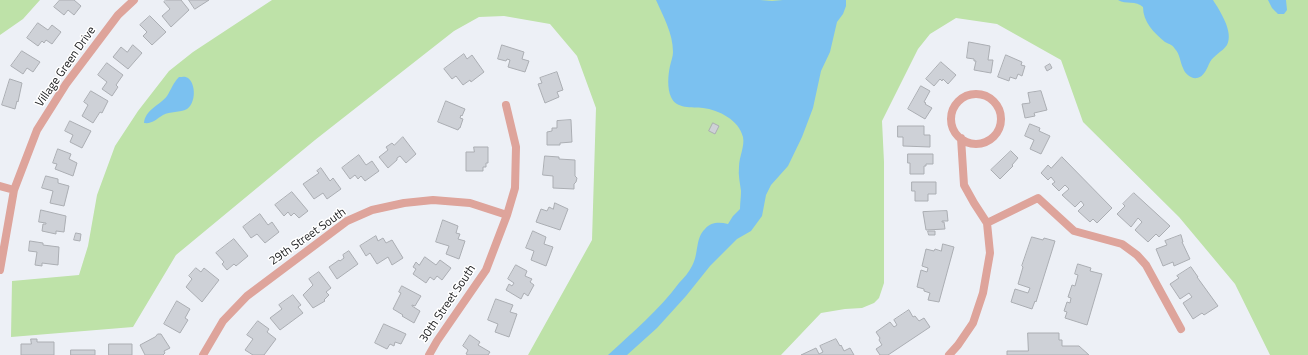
<!DOCTYPE html>
<html>
<head>
<meta charset="utf-8">
<style>
	body { margin:0 }
	canvas { display:block; background:#edf0f6 }
</style>
</head>
<body>
<canvas width="1308" height="355"></canvas>
<script>
const ctx = document.querySelector('canvas').getContext('2d');
ctx.lineJoin = 'round';
function paint(path, color) { ctx.fillStyle = color; ctx.fill(path, 'evenodd'); }
function stroke(path, color, width, dash) { ctx.strokeStyle = color; ctx.lineWidth = width; ctx.lineCap = dash ? 'butt' : 'round'; ctx.setLineDash(dash || []); ctx.stroke(path); }
function label(font, color, halo, rows, align = 'center') {
  ctx.font = font + ' "Titillium Web",sans-serif'; ctx.lineWidth = 3; ctx.setLineDash([]); ctx.textBaseline = 'middle'; ctx.strokeStyle = halo; ctx.fillStyle = color; for (const [text, x, y, turn = 0] of rows) {
    ctx.save(); ctx.translate(x, y); ctx.rotate((+turn || 0) * Math.PI / 180); ctx.textAlign = isNaN(turn) ? turn : align; if (halo) ctx.strokeText(text, 0, 0); ctx.fillText(text, 0, 0); ctx.restore();
  }
}
paint(new Path2D(`
	M0,0h40l-17,19 -23,16z
	M272,0h1036v355h-38l-35,-71 -56,-67 -96,-95 -22,-62 -64,-36 -41,-6 -26,16 -12,15 -36,72 2,41v121l-5,15 -5,5 -12,5 -17,1 -24,4 -40,42h-253l64,-115 4,-132 -19,-52 -27,-32 -46,-8 -25,1 -25,14 -139,109 -139,115 -43,72 -122,10 1,-56 67,-6 9,-29 9,-51 18,-49 23,-35 31,-40 24,-19z`), '#bee2a8');
paint(new Path2D(`
	M656,0h104l12,1 11,-1h63v6l-3,8 -6,8 -7,30 -9,19 -8,37 -11,29 -14,29 -17,19 -5,10 -4,21 -11,15 -14,8 -27,27 -24,30 -29,32 -30,27h-19c25,-23 51,-45 71,-72 5,-5 10,-11 13,-17 7,-12 3,-28 13,-37 6,-7 14,-7 23,-5l5,-8 7,-7c0,-6 1,-12 1,-18 -1,-8 -3,-16 -2,-24 0,-10 6,-21 4,-30 -4,-17 -24,-27 -40,-29 -11,-1 -27,1 -32,-11 -4,-9 -3,-22 -1,-31 1,-5 3,-9 3,-14 0,-19 -10,-36 -17,-52z
	M1118,0h95c7,11 21,32 14,45 -5,7 -13,10 -17,17 -3,6 -6,15 -13,16 -6,1 -12,-4 -14,-10 -3,-6 -3,-14 -8,-19 -2,-4 -6,-5 -10,-7 -11,-9 -22,-20 -22,-35 -7,-7 -17,-2 -25,-7z
	M1268,0h18l1,10 -3,4h-6l-6,-6z
	M179,77c3,0 6,-1 9,1 8,6 8,25 -1,31 -7,4 -17,2 -24,6 -7,4 -10,9 -19,8 1,-13 16,-18 23,-27 4,-6 6,-13 12,-19z`), '#7bc1f0');
const building = new Path2D(`
	M60,0h14l7,6 -7,9 -6,-5 -4,5 -10,-8z
	M166,0h15l8,10 -18,17 -9,-11 8,-7 -6,-7z
	M189,0h20l-14,9z
	M150,16l16,16 -14,13 -9,-9 4,-4 -7,-7z
	M38,23l10,7 4,-5 9,7 -9,12 -6,-4 -2,3 -2,-2 -4,5 -11,-8z
	M969,42l21,4 -2,14h5l-2,13 -17,-3 2,-9h-2v-2l-7,-1z
	M133,45l9,8 -14,16 -15,-12 8,-10 6,5z
	M502,45l22,7 -2,7 7,2 -4,11 -17,-5 2,-7 -3,-1 -1,2 -8,-2z
	M22,51l18,11 -7,10 -6,-4 -4,6 -12,-8z
	M464,54l3,5 5,-4 12,17 -13,10 -1,-2 -7,5 -7,-9 -4,3 -8,-10z
	M1006,55l16,7 -1,3 4,1 -3,10 -4,-2 -2,5 -6,-2 -1,4 -11,-4z
	M941,62l15,13 -8,9 -5,-5 -1,2 -2,-2 -6,7 -8,-7z
	M107,63l16,12 -7,10 2,2 -6,9 -10,-7 5,-7 -9,-7z
	M1050,64l2,4 -5,3 -2,-4z
	M557,72l6,18 -6,2 2,5 -14,6 -7,-19 4,-1 -2,-5z
	M10,79l12,4 -4,19 -1,-1 -2,8 -13,-4z
	M921,86l9,5 -6,11 2,1 -1,1 7,4 -7,11 -17,-10z
	M91,91l17,10 -6,12 -2,-1 -7,11 -11,-7 6,-11 -4,-3z
	M1041,91l6,19 -13,3 1,3 -10,2 -3,-14 8,-1 -2,-10z
	M446,101l19,8 -3,7 -1,-1 -1,3 3,1 -3,9h-1l-1,2 -20,-8z
	M571,120l1,22 -12,1v2h-13v-13l5,-1v-3h5v-7z
	M70,121l21,10 -9,17 -12,-6 3,-7 -8,-4z
	M713,123l6,3 -4,8 -6,-3z
	M1030,124l10,4 -1,3 11,5 -9,18 -11,-5 4,-9 -9,-4z
	M898,126h26v9h6v12l-27,-1v-9h-5z
	M403,137l13,17 -10,9 -6,-7 -3,2v2l-9,8 -9,-11 9,-7 -2,-3 6,-4 2,2z
	M474,147h14v16h-2v4h-3v4h-17v-19h8z
	M58,149l13,5 -2,5 8,4 -4,13 -18,-7 2,-5 -4,-1z
	M1011,151l7,7 -6,7 1,1 -13,13 -9,-9z
	M908,154h25v10h-7v2h-2v8h-14v-11h-2z
	M359,155l7,10 6,-4 7,10 -14,10 -4,-5 -3,3 -3,-4 -5,4 -8,-11z
	M545,156l14,1v2l16,1v16l2,2 -1,4 -2,2v5l-21,-1v-12l-10,-1z
	M1062,157l50,51 -15,15 -4,-4 -3,3 -12,-11 6,-6 -3,-4 -6,6 -13,-12 7,-6 -4,-4 -6,6 -7,-7 3,-2 -4,-5 -3,3 -7,-7 7,-8 3,3z
	M321,168l9,13 3,-3 8,11 -14,10 -4,-6 -9,6 -11,-15 16,-11 -2,-2z
	M46,176l12,3v4l11,3 -5,20 -14,-3 3,-12 -11,-3z
	M912,182h24v12h-8v7h-13v-10h-3z
	M292,192l16,19 -9,7 -5,-5 -3,3 -3,-4 -4,4 -9,-11z
	M1134,193l36,33 -11,11 -3,-3 -8,8 -13,-12 7,-8 -4,-4 -7,9 -14,-13 8,-8 -2,-2z
	M555,203l13,6 -8,21 -24,-8 5,-13 6,2 2,-4 4,2z
	M41,210l25,6 -2,16 -8,-1v3l-14,-3 1,-7h3v-1l-7,-1z
	M947,211l1,10h-6v1h2l1,7 -19,1 -3,-18z
	M260,214l8,11 4,-3 7,10 -14,11 -8,-9 -6,4 -8,-11z
	M443,220l15,6 -2,7 4,1 -2,5 7,2 -6,18 -13,-5 3,-8 -13,-4z
	M533,231l13,6 -2,7 9,3 -7,19 -15,-6 3,-9 -8,-3z
	M928,231h7v4h-6z
	M76,233l5,1 -1,7 -6,-1z
	M1181,235l2,7h-1l8,17 -16,7 -1,-4 -10,4 -7,-17 11,-4 -2,-4z
	M376,236l2,5 5,-3 3,5 6,-3 11,18 -11,7 -4,-8 -11,7 -7,-11 -4,3 -6,-10z
	M1032,237l11,3 1,-2 11,3 -19,61 -1,-1 -3,8 -21,-7 4,-13 13,4 2,-5 -12,-4 5,-17 -1,-1z
	M234,239l14,17 -12,10 -2,-2 -7,6 -5,-6 2,-2 -8,-9z
	M30,241l13,2v2l16,2 -1,18 -16,-2v3l-7,-1 2,-13 -8,-1z
	M943,244l11,3 -15,55 -11,-2 2,-7 -6,-2v-2l-7,-2 4,-17 6,2 1,-4 -6,-2 4,-17 8,2 1,-2 6,2z
	M349,251l9,13 -21,15 -8,-12 10,-7 1,1 4,-3 -1,-3z
	M425,257l11,8 4,-5 11,8 -9,12 -5,-4 -3,4 -4,-3 -4,6 -13,-9 3,-5 -3,-2 3,-5 3,3z
	M1078,264l13,4 -1,3 12,3 -15,51 -22,-7 2,-6 -3,-1 3,-9 3,1 1,-5 -3,-1 4,-12 3,1 3,-11 -3,-1z
	M516,265l11,6 -2,5 7,3 -2,3 4,3 -6,11 -4,-3 -3,6 -15,-9 3,-6 3,2 2,-3 -6,-4z
	M1191,267l7,10h-1l21,29 -14,9 -2,-2 -9,6 -10,-16 9,-6 -3,-4 -9,6 -10,-15 9,-6 -2,-2z
	M196,268l5,4 3,-4 15,12 -17,22 -16,-15 6,-8 -3,-3z
	M319,272l12,16 -5,4 3,3 -5,5 1,1 -12,7 -10,-13 10,-10 -4,-6z
	M402,286l19,10 -6,10 -3,-1v1l8,5 -6,12 -12,-7 1,-1 -10,-6 8,-16 -2,-1z
	M293,295l8,10 -3,2 5,6 -23,17 -10,-12 12,-9 -3,-4z
	M496,299l17,6 -3,7 7,2 -8,23 -14,-5 3,-8 -10,-4z
	M177,301l13,8 -5,9 3,2 -8,13 -16,-9z
	M909,310l4,7 2,-1 4,5 5,-3 6,9 -42,28h-8l-4,-6 6,-4 -3,-5 1,-2 -4,-6 14,-10 4,5 3,-2 -3,-5z
	M258,321l11,8 -2,3 9,7 -12,16h-11l-8,-5 8,-11 -6,-4z
	M384,324l22,10 -5,10 -6,-2 -1,4 -4,-2 -3,5 -12,-6z
	M1028,333h31v7h3v6h17l10,9h-82v-4h21z
	M158,334h3l9,14 -6,3 1,2 -2,2h-18l-5,-10 15,-8z
	M470,335l10,7 -2,3 12,7 -2,3h-20l-2,-1 2,-4 -5,-4z
	M31,339h6v3h17v13h-33v-11h10z
	M836,339l4,7 1,-1 3,6 6,-3 4,7h-53l15,-7 3,6 4,-2 -3,-6z
	M109,344h23v11h-23z
	M71,350h24v5h-24z`);
paint(building, '#ced1d7');
stroke(building, '#abaeb3', 1);
stroke(new Path2D(`
	M951 119a25 25 0 1 1 50 0a25 25 0 1 1-50 0Z
	M0,186l14,4
	M987,223l51,-25 36,33 48,13 15,11 9,10 35,64
	M0,270l14,-80 23,-60 29,-46 52,-69 16,-15
	M203,355l20,-34 24,-25 100,-75 25,-11 32,-7 29,-3 37,3 37,12
	M429,355l8,-14 49,-71 21,-55 8,-27 1,-41 -10,-42
	M949,355l9,-10 15,-22 10,-30 7,-40 -3,-30 -13,-20 -10,-18 -3,-47`), '#dea49b', 8);
label('12px', '#1a1b1d', '#fff', [
	["Village Green Drive",66,67,-55],
	["29th Street South",308,237,-35],
	["30th Street South",448,304,-56]
]);
</script>
</body>
</html>
